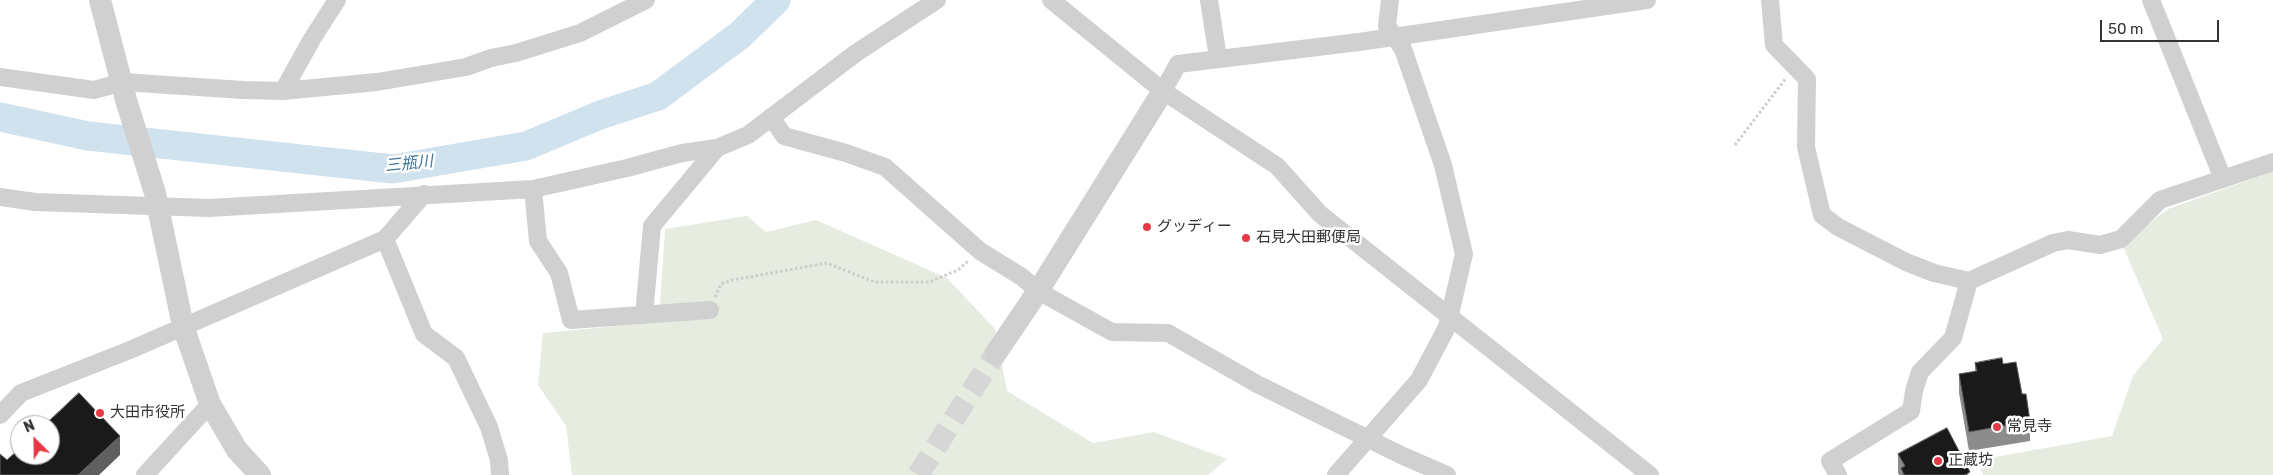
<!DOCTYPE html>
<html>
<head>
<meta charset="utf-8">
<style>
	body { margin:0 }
	#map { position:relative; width:2273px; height:475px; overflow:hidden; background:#fff; font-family:Rubik,sans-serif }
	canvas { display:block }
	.north { position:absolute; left:10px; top:415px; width:50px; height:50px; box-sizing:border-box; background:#fff; border:1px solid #adadad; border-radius:50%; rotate:337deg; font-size:14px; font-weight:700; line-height:20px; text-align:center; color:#333 }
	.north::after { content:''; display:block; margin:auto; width:18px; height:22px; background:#e63946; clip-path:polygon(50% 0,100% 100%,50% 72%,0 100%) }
	.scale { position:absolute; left:2100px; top:20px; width:119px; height:22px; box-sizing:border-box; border:2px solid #333; border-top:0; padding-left:6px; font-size:15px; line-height:18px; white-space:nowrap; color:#333; -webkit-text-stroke:4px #fff; paint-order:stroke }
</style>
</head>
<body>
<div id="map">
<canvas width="2273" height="475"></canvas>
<div class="north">N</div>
<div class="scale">50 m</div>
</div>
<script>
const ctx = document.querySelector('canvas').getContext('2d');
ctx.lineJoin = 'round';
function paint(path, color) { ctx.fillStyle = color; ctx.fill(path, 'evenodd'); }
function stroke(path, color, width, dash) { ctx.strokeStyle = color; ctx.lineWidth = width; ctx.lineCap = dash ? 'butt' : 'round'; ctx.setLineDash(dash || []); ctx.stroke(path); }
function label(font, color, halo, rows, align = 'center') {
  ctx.font = font + ' Rubik,"Noto Sans JP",sans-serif'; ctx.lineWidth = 5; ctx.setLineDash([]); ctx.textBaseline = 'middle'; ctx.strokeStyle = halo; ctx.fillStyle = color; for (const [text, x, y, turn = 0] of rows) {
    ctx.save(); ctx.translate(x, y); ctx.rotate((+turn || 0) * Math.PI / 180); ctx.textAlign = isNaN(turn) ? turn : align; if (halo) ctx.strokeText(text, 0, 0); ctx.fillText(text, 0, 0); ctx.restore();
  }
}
paint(new Path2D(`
	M2271,172h2v303h-290l-5,-15 134,-24 21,-60 30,-37 -41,-95 46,-35z
	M747,216l19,16 50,-12 131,58 48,51 12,62 86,52 61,-11 73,27 -19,16h-636l-6,-49 -28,-41 5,-52 116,-11 6,-93z`), '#e6ecdf');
stroke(new Path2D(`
	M0,117l88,19 305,33 133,-23 74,-31 58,-19 82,-61 36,-35`), '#cfe2ee', 29);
stroke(new Path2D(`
	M918,475l78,-122`), '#d6d6d6', 22, [22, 11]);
stroke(new Path2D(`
	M1735,145l51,-67
	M715,297l6,-13 11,-4 95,-17 47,19h55l29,-12 10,-9`), '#cdcdcd', 3, [2.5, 2.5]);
stroke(new Path2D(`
	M1051,0l112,91 114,75 43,48 330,261
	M1209,0l9,58
	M1770,0l4,45 33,34 -1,68 16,68 16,12 68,35 28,11 35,8 84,-38 15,-3 32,5 21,-6 39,-39 113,-38
	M2151,0l72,179
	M0,77l94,13 29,-8 120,8 40,1 94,-9 89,-15 25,-9 25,-5 64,-20 66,-33
	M283,91l29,-52 25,-39
	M1163,91l15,-27 181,-22 288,-42
	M771,117l13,19 62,17 39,14 95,84 42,26 16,14 74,41 56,1 89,51 146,72 44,19
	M533,189l5,52 21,32 12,47 139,-10
	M0,197l35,5 174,6 324,-19 94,-21 55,-15 35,-5 31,-13 108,-82 81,-53
	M385,239l39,95 32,24 33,69 10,33 1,15
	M644,315l8,-89 65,-78
	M0,415l21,-22 109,-43 255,-111 39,-45
	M145,475l65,-71
	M1336,475l83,-95 28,-53 17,-73 -21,-89 -40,-116 -16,-23 3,-26
	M1838,475l-8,-14 81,-50 3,-20 6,-19 33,-34 16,-57`), '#d0d0d0', 18);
stroke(new Path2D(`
	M100,0l26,100 29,93 28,133 27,78 27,46 23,25
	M996,353l42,-62 125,-200`), '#d0d0d0', 22);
paint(new Path2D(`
	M1975,363l28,1 27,57v20l-61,10 -10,-58v-19l16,-3z
	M1898,454l72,21h-71l-1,-2z`), '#8c8c8c');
paint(new Path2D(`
	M120,436v19l-21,20h-21z`), '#5f5f5f');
const building = new Path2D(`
	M2002,358l1,6 13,-2 6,32h4l4,27 -61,11 -10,-58 18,-3 -2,-8z
	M79,393l41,43 -42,39h-78v-21l7,6 13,-12v7h30v-30h-5z
	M1947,428l23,44 -5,3h-61l-3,-7 4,-2 -7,-12z`);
paint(building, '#1a1a1a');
stroke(building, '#5f5f5f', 1);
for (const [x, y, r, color] of [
	[1147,227,5,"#e63946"],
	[1246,238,5,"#e63946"],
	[100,413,5,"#e63946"],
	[1997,427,5,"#e63946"],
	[1938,461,5,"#e63946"]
]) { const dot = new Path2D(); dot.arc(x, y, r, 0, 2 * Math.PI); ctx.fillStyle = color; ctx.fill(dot); stroke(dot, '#fff', 2); }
label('15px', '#333', '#fff', [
	["グッディー",1157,227],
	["石見大田郵便局",1256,238],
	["大田市役所",110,413],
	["常見寺",2007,427],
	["正蔵坊",1948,461]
], 'left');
label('italic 16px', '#3f7597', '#fff', [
	["三瓶川",409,164,-6]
]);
</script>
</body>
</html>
